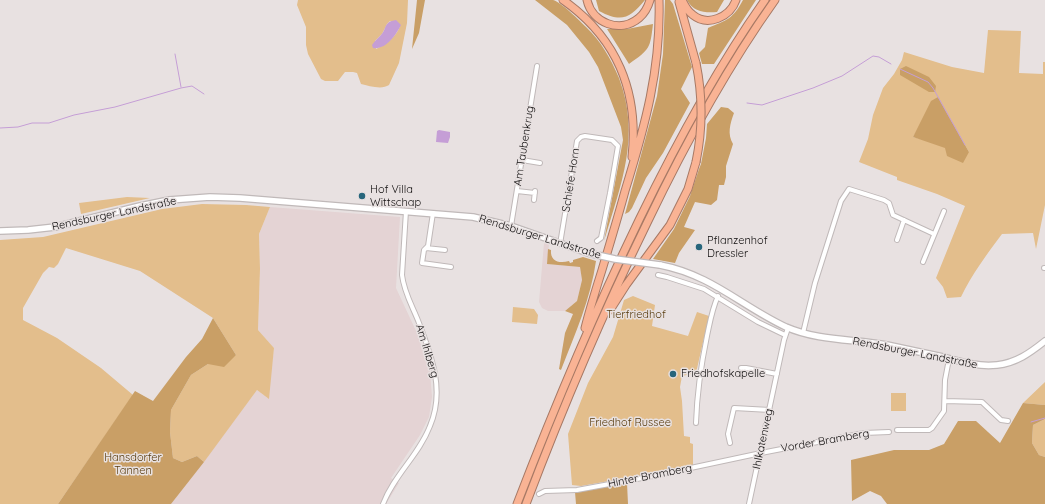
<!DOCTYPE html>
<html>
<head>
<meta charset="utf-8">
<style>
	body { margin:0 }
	canvas { display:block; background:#e8e1e1 }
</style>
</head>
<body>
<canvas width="1045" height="504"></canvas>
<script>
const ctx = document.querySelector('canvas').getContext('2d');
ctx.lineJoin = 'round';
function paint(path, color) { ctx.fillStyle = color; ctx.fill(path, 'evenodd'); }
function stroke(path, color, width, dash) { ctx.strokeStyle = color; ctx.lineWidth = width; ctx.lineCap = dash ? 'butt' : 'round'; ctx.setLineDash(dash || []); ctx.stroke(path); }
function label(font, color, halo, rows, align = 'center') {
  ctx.font = font + ' Quicksand,sans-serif'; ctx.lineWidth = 3; ctx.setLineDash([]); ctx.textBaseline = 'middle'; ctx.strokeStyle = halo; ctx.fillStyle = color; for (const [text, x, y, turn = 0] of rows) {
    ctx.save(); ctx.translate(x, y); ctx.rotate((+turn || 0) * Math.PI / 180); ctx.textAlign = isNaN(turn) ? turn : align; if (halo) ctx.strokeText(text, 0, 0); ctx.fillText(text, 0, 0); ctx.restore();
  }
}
paint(new Path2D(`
	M270,207l130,10 -4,71 21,45 13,39 2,25 -3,20 -9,18 -29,43 8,5 -13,21h-215l86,-114 11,8 6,-50 -16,-18 2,-61 -1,-35z
	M544,243l5,1 -2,20 33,3 2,13 -5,21 -12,10h-17l-6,-3 -3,-6z`), '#e4d3d4');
paint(new Path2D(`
	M298,0h110l-1,23 -8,40 -10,22c-7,5 -20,1 -28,-1l-4,-11 -4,-1h-8l-7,9h-13l-4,-2 -13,-25 -2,-9v-18l-9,-22zM390,21l10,5c-4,11 -13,18 -24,23l-1,-8 7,-7 5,-10z
	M988,30l33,1 -2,42 24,1v-12h2v143l-9,44 -3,-16 -31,1c-15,20 -30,40 -41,63l-14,1 -4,-11 -7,-9 29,-72 -28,-12 -40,-14v-3l-38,-15 9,-23 5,-24 10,-27 11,-14 8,-14 2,-8 48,15 32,6zM938,97l31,55 -56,-15z
	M127,197l23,1 -69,16 -2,-11z
	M202,204l44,1 24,2 -11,27 1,35 -2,61 16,18 -5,51 -12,-9 -53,72 -7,-6 -15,6 -9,-4 -3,-26 1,-22 20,-35 17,-11 28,-9 -23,-37 -73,-47 -74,-23 -8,16 -4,4 -5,-1 -6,6 -20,35v12l34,18 44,30 32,27 -75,109h-58v-264l43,-3 119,-28z
	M633,296l22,9 -3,21 36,10 9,-24 12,4 -13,57 -14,3 -2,11 2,14 2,35 6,1v6l3,1v22l-112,20 -9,-1 -4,-51 20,-51 25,-46 11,-37z
	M513,307l21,2 4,6 -1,9 -25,-2z
	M1045,382v23l-22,-2z
	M891,393h15v18h-15z
	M1045,419v38l-6,-2 -7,-12 1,-18z`), '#e3be8c');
paint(new Path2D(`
	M417,0h8l-6,33 -7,16z
	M535,0c5,0 13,0 18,0 8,2 27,21 33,27 15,14 25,32 33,51 22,59 2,106 -15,163l19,-101 -2,-13 -23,-60 -9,-15 -22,-27z
	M596,0h49c-15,18 -23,23 -46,11z
	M665,0h5l3,4 19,63 -11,22 9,14 -27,50 -17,25 -14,30 -3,4 -4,2 32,-118 6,-42z
	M687,0h37l-7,12c-12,1 -24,0 -30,-12z
	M743,0h13l-42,64h-12l-3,-11 6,-6 3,-19c19,-8 25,-9 35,-28z
	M653,24c-3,25 -3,25 -24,40l-22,-35h20z
	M906,66l23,11 7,9 -1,6h-6l-29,-17v-6z
	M938,97l31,55 -6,11 -16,-7 -2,-8 -32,-11 18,-36z
	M721,107l7,1 6,5c-4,11 -7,21 -1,31l-7,22v11l-2,8h-5l-2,15 -6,5 -16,-3 -11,25 11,3 -16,23 -4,10 -22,-4 21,-30 16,-33 9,-27 2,-5 5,-26 1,-14z
	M548,249l3,1c-1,11 8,14 18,11l1,2 3,-1v-2l10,-3 13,4c-5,37 -21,73 -35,109l-2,-1 6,-36 8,-19 -8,-3 12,-10 5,-21 -2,-13 -33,-3z
	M213,318l23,37 -12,12 -16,-3 -17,11 -20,35 -1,22 3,26 9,4 15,-6 7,6 -33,42h-113l77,-113 18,10 33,-44 16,-18z
	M1023,403l22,2v14l-12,6 -1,18 7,12 6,2v47h-158l-6,-8 -11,-5 -18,10 -1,-41 43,-10h35l15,-6 14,-23h18l24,22z
	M627,483l1,21h-52l-1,-12z`), '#c99f66');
paint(new Path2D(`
	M396,20l5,5c-5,10 -15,25 -28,23l-1,-3c3,-4 5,-6 9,-10 6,-6 2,-13 15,-15z
	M439,130l11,2v5l-2,6 -12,-1 1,-11z`), '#c59ed6');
stroke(new Path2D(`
	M175,54l6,33
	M900,69l28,13 5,6 32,57
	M747,103l15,2 51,-17 29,-12 31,-20 6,1 12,7
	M0,128l18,-1 14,-4h17l25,-8 41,-8 66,-19 11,-2 12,8
	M1031,422l14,-4`), '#c59ed6', 1);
const street = new Path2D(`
	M522,160l18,3
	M517,191l18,2
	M534,200l1,-9
	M433,213l-5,33 -4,4 -2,13 29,4
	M511,226l26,-160
	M897,240l7,-20
	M560,244l17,-103 4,-4 4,-1 27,4 6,6 -8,47 -9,45 -4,3
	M426,248l19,2
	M923,262l21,-51
	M1044,268h1
	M658,275l9,2 37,12 54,33 27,13
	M803,333l12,-50 26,-82 8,-12 35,11 5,3 4,12 41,19
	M741,368h5l31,6
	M945,401l37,1 19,18 7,1
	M696,423c1,-30 5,-58 11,-87 3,-14 5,-27 11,-40
	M897,430h32l3,-2 12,-17 1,-31 4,-21
	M730,443l-2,-9 6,-26 36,2
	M539,494l6,-3 32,-1 76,-14 108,-23 103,-20 25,-1
	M383,504c11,-29 36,-49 47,-78 15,-35 2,-69 -11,-103 -6,-16 -15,-30 -17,-48l4,-64
	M749,504l35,-164 4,-12`);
const secondary = new Path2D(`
	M0,231l28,-1 27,-3 85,-21 29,-6 41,-3 30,1 233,19 38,9 77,27
	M660,265c52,10 81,41 126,62 32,14 68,12 101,18 19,4 38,8 56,12 19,5 35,10 54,8 19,-2 33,-12 48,-24`);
const highway = new Path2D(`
	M563,0c54,38 76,92 69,157
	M587,0c5,23 33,34 52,18 6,-5 9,-11 11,-18
	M682,0c3,6 5,11 11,15 15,12 37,2 43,-15
	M679,2l17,61
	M610,310l16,-25 44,-60 18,-36 8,-27
	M585,328c5,-20 11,-39 17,-58 8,-27 16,-53 23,-79 20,-65 36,-122 34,-191
	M517,504c37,-96 77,-191 122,-284 37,-76 77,-151 126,-220
	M526,504c36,-95 76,-189 121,-281 37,-77 78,-153 128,-223`);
stroke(street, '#c0b9b9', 6);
stroke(secondary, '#c0b9b9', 8);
stroke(highway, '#a77965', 9);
stroke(street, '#fff', 4);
stroke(secondary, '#fff', 5.5);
stroke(highway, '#f9b394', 7);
const secondaryBridge = new Path2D(`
	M588,253l27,6 45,6`);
const highwayBridge = new Path2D(`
	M696,63c7,34 7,65 0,99`);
stroke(secondaryBridge, '#c0b9b9', 8, []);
stroke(highwayBridge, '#a77965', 9, []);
stroke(secondaryBridge, '#fff', 5.5);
stroke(highwayBridge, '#f9b394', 7);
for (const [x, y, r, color] of [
	[362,196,4,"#27657b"],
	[699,247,4,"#27657b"],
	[673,374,4,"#27657b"]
]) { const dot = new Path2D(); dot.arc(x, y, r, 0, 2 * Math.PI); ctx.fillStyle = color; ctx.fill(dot); stroke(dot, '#e8e1e1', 1.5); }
label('11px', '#100e0e', '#e8e1e1', [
	["Am Taubenkrug",524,146,-81],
	["Schiefe Horn",571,180,-81],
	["Rendsburger Landstraße",114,214,-12],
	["Rendsburger Landstraße",540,237,17],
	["Am Ihlberg",427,351,73],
	["Rendsburger Landstraße",915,353,11],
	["Ihlkatenweg",763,439,-78],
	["Vorder Bramberg",825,441,-10],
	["Hinter Bramberg",650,476,-11]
]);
label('11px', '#100e0e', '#e8e1e1', [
	["Hof Villa",370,190],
	["Wittschap",370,203],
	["Pflanzenhof",707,241],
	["Dressler",707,254],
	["Friedhofskapelle",681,374]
], 'left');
label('11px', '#573a0c', '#e8e1e1', [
	["Tierfriedhof",636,315],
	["Friedhof Russee",630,423],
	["Hansdorfer",133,458],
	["Tannen",133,471]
]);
</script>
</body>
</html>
